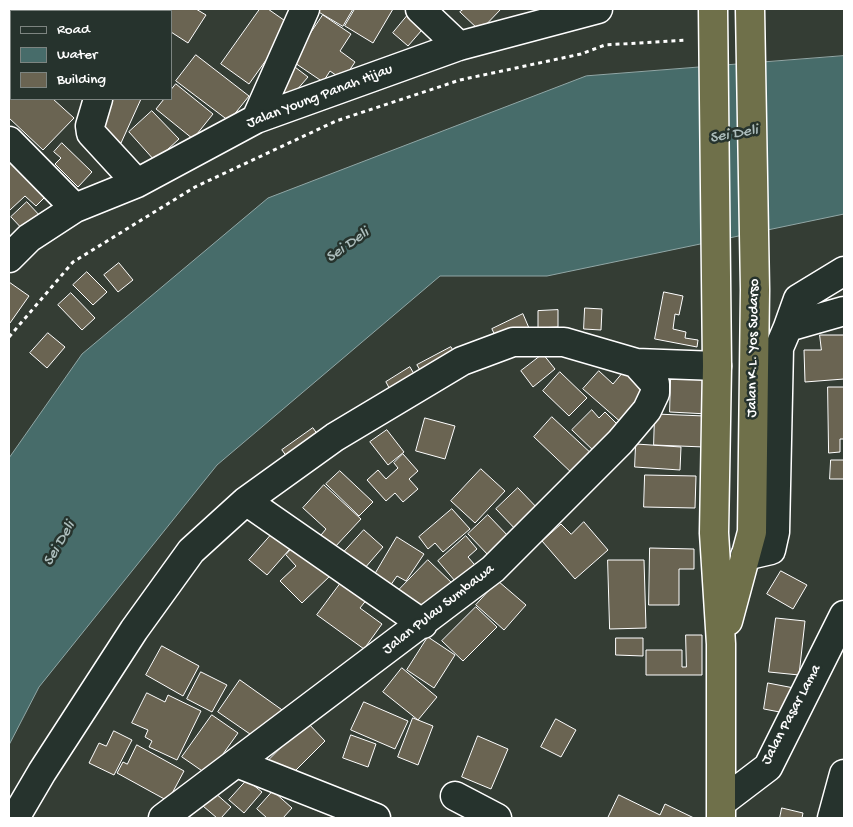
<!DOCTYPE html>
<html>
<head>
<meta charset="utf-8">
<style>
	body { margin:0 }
	#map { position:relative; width:853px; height:827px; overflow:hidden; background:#343d34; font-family:"Gochi Hand",sans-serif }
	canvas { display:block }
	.frame { position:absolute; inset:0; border:10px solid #fff; pointer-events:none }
	.legend { position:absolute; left:10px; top:10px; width:162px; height:90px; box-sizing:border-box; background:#26332d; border:1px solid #7d8581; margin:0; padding:6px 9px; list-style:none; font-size:15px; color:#fff }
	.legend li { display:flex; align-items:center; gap:10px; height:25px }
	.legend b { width:25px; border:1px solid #7d8581 }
</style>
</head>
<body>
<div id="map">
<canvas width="853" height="827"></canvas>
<div class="frame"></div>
<ul class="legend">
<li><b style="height:6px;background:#26332d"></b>Road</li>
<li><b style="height:14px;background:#476c6a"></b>Water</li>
<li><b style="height:14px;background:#6a6452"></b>Building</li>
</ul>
</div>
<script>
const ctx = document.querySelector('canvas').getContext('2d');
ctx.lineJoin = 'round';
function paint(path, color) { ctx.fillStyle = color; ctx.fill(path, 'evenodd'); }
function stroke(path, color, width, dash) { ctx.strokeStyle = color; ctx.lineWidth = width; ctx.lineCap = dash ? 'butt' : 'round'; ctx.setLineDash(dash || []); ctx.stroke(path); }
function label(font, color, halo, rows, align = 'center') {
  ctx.font = font + ' "Gochi Hand",sans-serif'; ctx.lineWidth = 5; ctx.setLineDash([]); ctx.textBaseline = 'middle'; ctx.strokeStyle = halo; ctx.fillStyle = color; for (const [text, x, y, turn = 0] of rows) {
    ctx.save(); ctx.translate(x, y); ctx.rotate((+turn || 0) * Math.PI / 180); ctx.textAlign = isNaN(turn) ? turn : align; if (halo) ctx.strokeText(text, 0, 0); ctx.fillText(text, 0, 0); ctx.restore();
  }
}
const water = new Path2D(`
	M844,56v158l-297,62h-107l-223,189 -178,222 -30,58v-287l73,-104 186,-156 318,-122z`);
paint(water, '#476c6a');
stroke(water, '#91a7a6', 1);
const building = new Path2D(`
	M9,9h19l3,2h-20v13l-2,-2z
	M55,9h36l-3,2h-31z
	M96,9h31l-3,2h-31z
	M151,9h45l10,6 -18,28 -17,-11v-21h-22z
	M260,9h8l23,16 -42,59 -28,-20z
	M314,9h39l-10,17z
	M355,9h38l-20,34 -28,-17z
	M464,9h37l-21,22 -20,-19z
	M412,10l16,13 -20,23 -15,-13z
	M323,15l28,19 -11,17 15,11 -12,18 -13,-9 -7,11 -31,-21z
	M196,55l53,41 -20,25 -53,-40z
	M291,64l17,13 -19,22 -16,-13z
	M11,78v21h42l21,19 -31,32 -34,-32v-38z
	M176,84l37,30 -20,25 -37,-30 8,-10h7v-9z
	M108,99h33l-20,44 -27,-13z
	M152,111l27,28 -24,22 -26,-29z
	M62,143l30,29 -14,15 -23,-23 6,-6 -7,-6z
	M9,156l40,37 -13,13 -11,-10 -15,14 -1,-1z
	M27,202l15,16 -16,15 -15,-16z
	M119,263l14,17 -15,12 -14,-17z
	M87,272l20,20 -14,13 -20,-20z
	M9,282l20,14 -19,27 -1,-1z
	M664,292l19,4 -4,19 -4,-1 -2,15 13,3 -1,6 13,2 -1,7 -42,-8z
	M71,293l24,25 -13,12 -24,-25z
	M585,308l17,1 -1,21 -17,-1z
	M558,310v17l-20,1v-17z
	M523,314l6,14 -31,14 -6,-13z
	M48,333l17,14 -18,21 -17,-15z
	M820,335h24v44l-39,3 -1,-32h17z
	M451,347l8,13 -34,19 -8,-14z
	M543,354l12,15 -22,18 -12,-16z
	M410,367l10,17 -25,15 -9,-17z
	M599,371l14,13 11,-13 26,23 -27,30 -40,-35z
	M560,372l27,26 -18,18 -26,-25z
	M671,378l39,2 -2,34 -38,-2z
	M828,387h16v52h-4v13l-11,1z
	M592,410l7,8 6,-6 17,17 -25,25 -25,-24z
	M655,414l50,2 -1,31 -50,-2z
	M552,417l42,39 -19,20 -41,-39z
	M425,418l30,8 -10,33 -29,-8z
	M313,428l10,14 -31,22 -10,-14z
	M387,430l17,22 -16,13 -18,-23z
	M636,444l45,3 -1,23 -45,-3z
	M403,454l15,17 -9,8 9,10 -15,13 -8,-9 -9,8 -19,-21 11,-10 8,9 12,-11 -4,-5z
	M831,460h13v19h-14z
	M481,469l24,22 -30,32 -24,-22z
	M340,471l33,31 -14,14 -33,-32z
	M645,475l51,1 -1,32 -51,-1z
	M324,485l37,34 -27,29 -13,-13 5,-6 -23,-21z
	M518,488l24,25 -22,21 -24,-25z
	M452,509l18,20 -27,23 -8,-9 -7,6 -9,-12z
	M488,515l22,23 -20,19 -22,-23z
	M584,522l24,28 -33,29 -33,-38 19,-17 10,10z
	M279,526l17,16 -29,33 -18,-15z
	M364,530l19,17 -19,22 -20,-17z
	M466,536l11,13 -9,8 12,14 -19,17 -23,-27z
	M397,537l27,17 -18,27 -9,-5 -7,10 -16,-10z
	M299,541l33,33 -30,29 -22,-22 16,-15 -10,-11z
	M650,548l44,1v20h-15v36h-30z
	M428,560l25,24 -34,36 -22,-28z
	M608,560h36l2,68 -36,1z
	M781,571l26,14 -14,24 -26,-15z
	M343,580l25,18 -8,10 22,16 -18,25 -47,-34z
	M498,581l28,24 -22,25 -28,-25z
	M476,607l21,20 -34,34 -21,-20z
	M776,618l29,3 -6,54 -30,-3z
	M686,635h16v40h-56v-25h36v17h4z
	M428,637l27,18 -21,33 -27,-18z
	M616,638h27v18l-27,-1z
	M162,646l37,20 -16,30 -37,-21z
	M402,668l35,29 -19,23 -35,-28z
	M201,672l26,13 -15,27 -25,-13z
	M240,680l45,32 -22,31 -45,-31z
	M768,683l26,5 -4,26 -26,-5z
	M147,693l18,9 3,-7 33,16 -24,49 -28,-13 3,-6 -7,-4 3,-7 -16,-7z
	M364,702l44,19 -13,28 -44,-19z
	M212,715l26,18 -30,42 -26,-18z
	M413,718l20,8 -15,39 -20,-8z
	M556,719l20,11 -15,27 -20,-10z
	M307,722l18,19 -39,39 -18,-19z
	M114,731l18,9 -18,35 -25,-12 10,-20 7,3z
	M351,735l25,9 -8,23 -25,-9z
	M478,736l30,13 -17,40 -29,-12z
	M137,745l47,26 -16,30 -51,-28 6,-11 4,2z
	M247,780l15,12 -18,21 -15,-13z
	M273,791l19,17 -9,10h-16l-10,-9z
	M214,792l17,15 -10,11h-4l-14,-12z
	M619,795l41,20 5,-11 29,14h-86z
	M782,808l21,5 -1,5h-22z`);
paint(building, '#6a6452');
stroke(building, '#fff', 1);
const minor = new Path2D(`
	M45,9l2,2
	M420,9l39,37
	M98,99l-8,27 1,7 46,50
	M256,119l49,-110
	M9,141l66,67
	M9,258l20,-20 46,-30 62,-25 119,-64 203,-73 139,-37
	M788,327l10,-28 46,-28
	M246,501l177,123
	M745,556l26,-6 4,-18 4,-184 9,-21 56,-16
	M237,763l139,55
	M455,796l42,22
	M722,802l46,-35 76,-152
	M15,818l27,-46 92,-142 57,-79 55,-50 89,-64 127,-76 51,-19h51l72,21 81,3
	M163,818l330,-249 127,-127 27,-32 8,-17v-9l-19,-21
	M832,818l12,-44`);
const highway = new Path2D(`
	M713,9l4,357 -3,167 7,111v174
	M728,621l24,-89 3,-242 -5,-281`);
stroke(minor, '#fff', 31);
stroke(highway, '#fff', 31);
stroke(new Path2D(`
	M9,337l64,-75 122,-75 141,-66 124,-41 121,-26 24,-9 82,-5`), '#fff', 3, [4, 4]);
stroke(minor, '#26332d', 28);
stroke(highway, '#6f704a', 28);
label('15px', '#fff', '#26332d', [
	["Jalan Young Panah Hijau",320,97,-21],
	["Jalan K.L. Yos Sudarso",754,348,-89],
	["Jalan Pulau Sumbawa",439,610,-38],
	["Jalan Pasar Lama",792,715,-62]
]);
label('italic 16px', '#acbdbc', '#26332d', [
	["Sei Deli",734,135,-10],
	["Sei Deli",348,246,-35],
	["Sei Deli",60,544,-60]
]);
</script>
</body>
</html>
